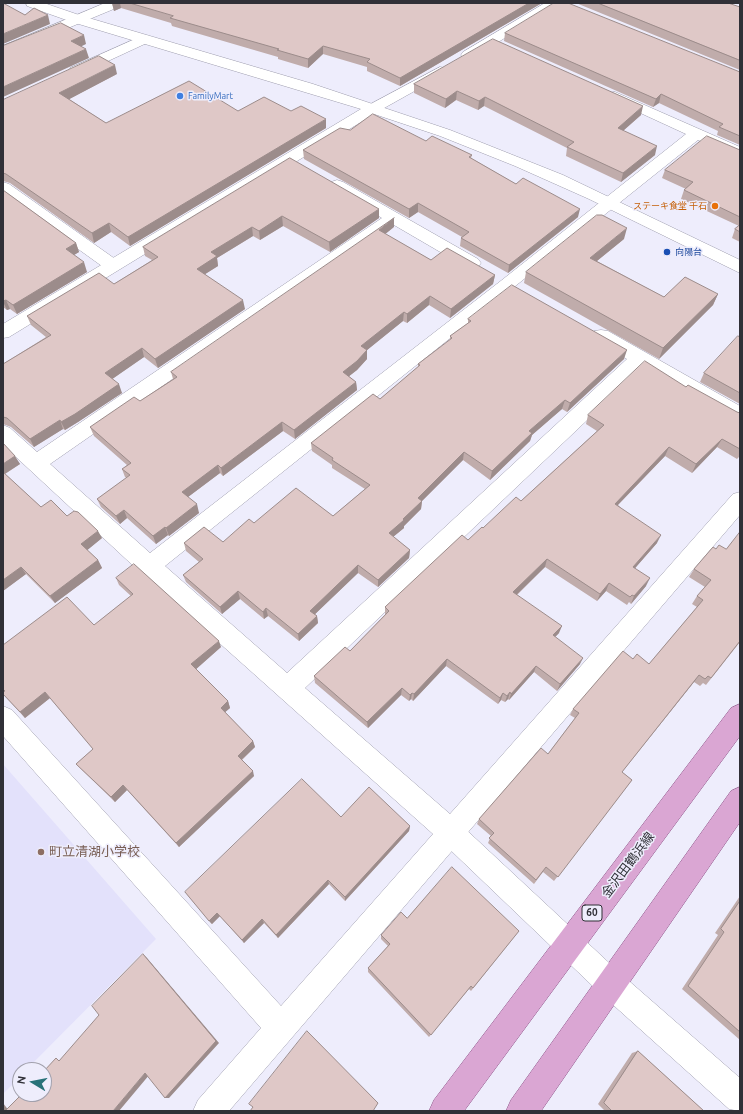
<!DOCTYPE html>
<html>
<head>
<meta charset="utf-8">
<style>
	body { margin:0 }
	#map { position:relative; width:743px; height:1114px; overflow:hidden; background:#eeedfc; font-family:Ubuntu,sans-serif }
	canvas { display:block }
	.frame { position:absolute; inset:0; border:4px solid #303037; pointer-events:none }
	.north { position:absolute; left:12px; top:1062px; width:40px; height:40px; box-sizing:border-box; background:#eeedfc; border:1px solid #a2a1ad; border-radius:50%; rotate:280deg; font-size:11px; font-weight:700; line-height:16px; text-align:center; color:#303037 }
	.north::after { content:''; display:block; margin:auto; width:14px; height:18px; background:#287279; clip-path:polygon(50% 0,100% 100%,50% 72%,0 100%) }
</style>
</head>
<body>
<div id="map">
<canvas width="743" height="1114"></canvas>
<div class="frame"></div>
<div class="north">N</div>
</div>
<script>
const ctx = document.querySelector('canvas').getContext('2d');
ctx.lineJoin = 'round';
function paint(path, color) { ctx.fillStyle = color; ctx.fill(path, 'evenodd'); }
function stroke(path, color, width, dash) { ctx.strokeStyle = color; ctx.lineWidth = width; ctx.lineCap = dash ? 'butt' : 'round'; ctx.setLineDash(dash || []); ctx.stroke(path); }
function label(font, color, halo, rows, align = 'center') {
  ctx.font = font + ' Ubuntu,"Noto Sans JP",sans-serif'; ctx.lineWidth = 3; ctx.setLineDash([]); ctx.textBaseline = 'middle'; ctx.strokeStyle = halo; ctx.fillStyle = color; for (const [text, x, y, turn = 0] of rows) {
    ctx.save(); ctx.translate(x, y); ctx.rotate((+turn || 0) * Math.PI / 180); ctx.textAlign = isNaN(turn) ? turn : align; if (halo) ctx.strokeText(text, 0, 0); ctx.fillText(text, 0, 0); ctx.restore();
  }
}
paint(new Path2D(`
	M3,764l153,175 -130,131h-6v7l-17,17z`), '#e3e1fb');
const minor = new Path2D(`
	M105,3h17l-1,3 -118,49v-9z
	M545,3h15l-87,55h-10l-2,-3 2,-3z
	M144,35l5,1 2,3 -2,3 -69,32h-10l-2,-3 2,-3z
	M440,67l5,1 2,3 -2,3 -68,38h-10l-2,-3 2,-3z
	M615,92l125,55v11l-42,-18 -533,426 122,107 340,-314 -33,-18 -2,-5 2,-5 7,-1 7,1 132,75v16l-7,-2 -91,-52 -337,320 145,126 283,-320 7,-2v23l-511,596h-36l5,-11 63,-72 -258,-292v-30l9,4 269,296 152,-172 -292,-261 -138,-128v-20l7,3 27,24 345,-234 -51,-30 -2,-3 2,-3 6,-2 6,2 135,77 3,4 -3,4 -6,2 -6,-2 -72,-42 -344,239 100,89 352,-273 184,-146 -76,-35 -2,-3 2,-3z
	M3,182l6,2 109,77 3,4 -3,4 -6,2 -6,-2 -103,-74z`);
const tertiary = new Path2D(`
	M26,3h18l38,13 231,68 137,46 113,45 177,85v13l-151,-74 -74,-33 -75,-30 -66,-22 -365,223 -6,1v-14l358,-215 -289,-87 -45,-16z
	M451,820l9,4 161,150 119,104v33l-11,-2 -128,-115 -159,-152 -4,-9 4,-9z`);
const primary = new Path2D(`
	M740,704v32l-276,375h-35l5,-11 297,-392z
	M740,787v35l-199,289h-35l5,-11 220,-309z`);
stroke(minor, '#9e9dae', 1);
stroke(tertiary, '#9e9dae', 1);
stroke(primary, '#8e5689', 1);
paint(minor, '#fff');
paint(tertiary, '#fff');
paint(primary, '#daa6d3');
paint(new Path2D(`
	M112,3h430l-142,83 -33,-15v-4l-44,-13 -15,14 -30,-9v-2l-106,-31 -1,-3 -50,-15 -7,3z
	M576,3h152l12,4v63z
	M505,33l235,39v73l-23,-10 1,-4 -59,-28 -6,4 -149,-66z
	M117,74l-48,25 37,24 132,-12h53l35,17 -196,118 -19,-14 -17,11 -84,-60 -7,-2v-81z
	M414,84l227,31 -18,16 32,24 -34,27 -55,-26 1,-8 -83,-42 -6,4 -22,-10 -11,8 -31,-15z
	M350,130l76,11 46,14 -1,3 45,26 62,33 -70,56 -48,-27 1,-8 1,-1 -44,-25 -9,6 -105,-59 -1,-9z
	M740,150v92l-8,-4 3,-9 4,-3 -58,-27 3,-9 2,-1 -24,-11 3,-8z
	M290,158l89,60 -49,34 -47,-26 -23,14 -7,-4 -36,22 1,8 -13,8 40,35 -87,59 -14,-11 -32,22 10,14 -44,29 -13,8 -2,-1 -29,18 -23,-20 -8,-3v-60l43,-27 -15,-12 -4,-9 87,-32 38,-24 -7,-4 -2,-9z
	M3,190l73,53 3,9 -5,3 13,17 -70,42 -7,-5 -3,1 -4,-3z
	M394,227l-9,7 46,26 64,15 -2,9 -43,34 -21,-13 -22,18 -4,-2 -36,29v9l-10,11 -8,6 7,6 1,8 -62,49 -12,-8 -60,45 -3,-3 -32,24 11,16 -30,23 -1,-1 -12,9 -29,-26 -7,6 -19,-17 -4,-8 30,-21 -2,-1 -3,-8 5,-4 -33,-29 -4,-9 50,-26 33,-22 -2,-7z
	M624,239l-27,22 67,36 54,-3 -5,11 -54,54 -135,-76 2,-11z
	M468,319l156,40 -57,53 -5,-3 -30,26 -2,6 -40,39 -27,-20 -41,41 -1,8 -17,17v2l-11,9 17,13 -1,8 -31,29 -20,-14 -43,41 2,2 1,7 -19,18 -31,-25 -4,3 -24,-20 -18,15 -36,-32 -3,-7 16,-13 -13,-11 -2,-8 39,-1 31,-19 79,-7 32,-27 -33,-21v-3l-20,-14 -1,-8 69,-44 38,-32v-3l32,-24v-4l18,-13z
	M740,337v67l-40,-22 4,-9z
	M686,387l51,25 3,1v44h-1l-2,2 -20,-12 -25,26 -27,-17 -47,49 39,38 -22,25 11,18 -15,18 -2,-2 -2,3 -21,-14 -9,10 -52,-34 -28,28 42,38 -4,4 25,27 -23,27 -23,-19 -25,28 -1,-1 -3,3 -4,-2 -3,4 -52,-38 -33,35 -2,-2 -2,2 -8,-6 -33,33 -53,-45 -1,-7 36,-25 35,-36v-8l83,-67 53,-39 76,-70 -11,-7 2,-9z
	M3,443l17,21 -15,10 36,33 26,9 35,22 -15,12 11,10 4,8 -47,35 -29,-29 -23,17z
	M716,549h10l14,93 -34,43 -3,-2 -3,3 -6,-4 -72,90 10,8 -78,101 -11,-9 -9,12 -46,-41 3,-7 -14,-12 2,-5 69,-65 27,-36 -5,-3 3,-6 60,-50 16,5 48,-57 -5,-3 5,-8 8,-9 -16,-10 5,-8z
	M116,578l105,69 -25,22 32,32 2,7 -5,4 28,29 2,6 -13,13 12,16 -75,71 -52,-57 -12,12 -34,-33 -5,-5 17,-15 -43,-51 -25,20 -22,-24 2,-3 -2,-2v-44l91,-20 37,-29 -12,-11z
	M341,817l69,9 -1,5 -64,70 -16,-17 -51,54 -14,-15 -20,20 -24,-27 -8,8 -27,-32z
	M740,896v144l-58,-51 36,-54 -3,-2z
	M407,918l112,13 -48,60 -2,-2 -40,48 -61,-65v-4l20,-22 -7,-7v-4z
	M638,1051l66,60h-99l-7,-7 34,-51z`), '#c0acab');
paint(new Path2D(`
	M112,3h8l1,5 -7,3z
	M529,3h13l-142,83v-8z
	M48,15l2,9 -47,20v-10z
	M84,35l2,9 -12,6 -3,-9z
	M323,46v8l-15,14v-9z
	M86,49l3,9 -86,39v-10z
	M115,65l2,9 -55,29 -3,-10z
	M457,91l-1,9 -11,8 1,-9z
	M661,94l-2,9 -6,4 3,-8z
	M485,97l-1,9 -6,4 1,-9z
	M643,106l-2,9 -25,22 2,-9z
	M326,119v9l-196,118 -2,-9z
	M657,146l-2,9 -34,27 2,-9z
	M418,203v9l-9,6v-9z
	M379,209v9l-49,34 -1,-10z
	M580,209l-2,8 -70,56 1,-8z
	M282,216l1,10 -23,14 -1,-9z
	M394,218v9l-15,12v-9z
	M109,223l2,9 -17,11 -2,-10z
	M252,227l1,9 -36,22 1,8 -19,12 -2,-9 14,-17z
	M627,228l-3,11 -37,30 3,-11z
	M76,243l3,9 -10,6 -3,-9z
	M84,262l3,10 -70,42 -4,-9z
	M495,275l-2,9 -43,34 1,-9z
	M718,294l-5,11 -54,54 4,-11z
	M430,296l-1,9 -22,18v-9z
	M6,300l4,9 -3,1 -4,-8z
	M243,300l2,9 -87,59 -3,-9z
	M404,312l-1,9 -42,34v-9z
	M142,348l2,9 -36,25 -3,-9z
	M367,350v9l-10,11 -14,11v-9z
	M627,350l-3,9 -57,53 3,-9z
	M356,382l1,8 -62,49 -1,-9z
	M119,384l3,9 -44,29 -13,8 -4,-8z
	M565,400l-3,9 -30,26 -2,6 -40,39 2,-9 37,-40z
	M60,420l3,9 -29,18 -4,-8z
	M282,422l1,9 -60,45 -2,-8z
	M722,439l-5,8 -25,26 4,-9z
	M669,447l-4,9 -54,56 4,-8z
	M464,452l-1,8 -41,41 -1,8 -17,17v2l-16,13 1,-8 14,-14 15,-21z
	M15,456l5,8 -17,11v-11z
	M218,465l2,8 -36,27 -2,-8z
	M197,504l2,9 -30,23 -3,-8z
	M124,510l3,8 -7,6 -4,-8z
	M165,527l3,8 -12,9 -3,-8z
	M98,531l4,7 -17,14 -4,-8z
	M661,535l-4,8 -27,31 3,-7z
	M410,550l-1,8 -31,29v-7z
	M547,559l-2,8 -34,33 2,-8z
	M98,560l4,8 -47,35 -5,-7z
	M358,565v8l-47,45 -1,-7z
	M21,567l5,7 -23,17v-11z
	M650,578l-4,8 -15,18 3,-8z
	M609,583l-3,8 -9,10 3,-7z
	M238,591l2,8 -18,15 -2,-7z
	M266,608l2,8 -4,3 -1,-7z
	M317,616l1,7 -19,18 -1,-7z
	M562,626l-3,7 -9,9 3,-7z
	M219,641l2,6 -27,24 -3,-7z
	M583,658l-3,6 -23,27 3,-7z
	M447,659l-1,7 -33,35 1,-7z
	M536,666l-2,6 -25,28 2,-6z
	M699,675l-5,7 -76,95 4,-5z
	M402,688l-1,7 -33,33 -1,-6z
	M45,692l5,6 -25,20 -5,-6z
	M510,692l-2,7 -3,3 2,-6z
	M412,693l-1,6 -2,2 1,-6z
	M503,693l-2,7 -3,4 2,-6z
	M228,701l2,7 -7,6 -2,-6z
	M253,741l2,6 -15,14 -2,-5z
	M253,771l1,5 -75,71 -3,-4z
	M123,785l4,5 -12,12 -4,-5z
	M410,826l-1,5 -64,70v-4z
	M328,880l1,4 -51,54 -2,-3z
	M217,913l3,3 -8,8 -3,-3z
	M262,919l2,4 -20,20 -2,-3z
	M143,954l4,4 72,85 -50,55h-4z
	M145,1073l5,1 -31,37h-6z
	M3,1103l6,8h-6z`), '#9c8c8b');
const building = new Path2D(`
	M3,3l22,12 9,-7 14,7 -45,19z
	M130,3h399l-129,75 -33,-16 3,-3 -47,-13 -15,13 -31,-9 2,-1 -109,-31 3,-2z
	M554,3h14l172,69v64l-21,-9 4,-3 -62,-30 -5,5 -151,-66z
	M598,3h130l12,4v53z
	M61,23l23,12 -13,6 15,8 -83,38v-41z
	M493,39l150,67 -25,22 39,18 -34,27 -56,-26 7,-5 -89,-45 -6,4 -22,-10 -11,8 -32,-15z
	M99,56l16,9 -56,28 47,30 83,-42 49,30 26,-14 27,14 10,-5 25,13 -198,118 -19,-14 -17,10 -86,-59 -3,-1v-73z
	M373,114l53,27 6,-5 40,19 -3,2 47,27 7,-6 57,31 -71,56 -48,-27 8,-6 -51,-29 -9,6 -106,-59 37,-22 10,2z
	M707,136l33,14v67l-56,-27 9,-8 -28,-12z
	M290,158l89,51 -50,33 -47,-26 -23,15 -7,-4 -41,25 6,4 -20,13 46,31 -88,59 -13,-11 -37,25 14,11 -44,30 -14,8 -1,-2 -30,19 -23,-21 -4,-1v-53l48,-29 -24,-19 72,-43 15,11 44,-27 -15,-10z
	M3,190l73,53 -10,6 18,13 -71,43 -7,-5 -3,1z
	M597,215h5l25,13 -37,30 74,39 21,-20 33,17 -55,54 -137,-76z
	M394,218l-15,12 52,30 16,-12 48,27 -44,34 -21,-13 -23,18 -3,-2 -43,34 6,4 -10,11 -14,11 13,10 -62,48 -12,-8 -61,46 -3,-3 -36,27 15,12 -31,24 -1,-1 -12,9 -29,-26 -8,6 -19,-17 33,-24 -8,-6 9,-6 -41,-36 44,-30 6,4 37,-24 -6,-5z
	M740,225v7l-5,-3z
	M512,285l115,65 -57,53 -5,-3 -36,31 3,2 -40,38 -28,-19 -46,46 4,3 -19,18 1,1 -15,13 21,17 -32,30 -20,-15 -48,46 7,5 -19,18 -32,-26 -3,4 -25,-21 -18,16 -37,-32 20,-16 -19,-16 20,-16 19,15 26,-23 5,4 42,-35 37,28 37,-31 -38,-25 1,-2 -22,-15 62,-49 7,5 40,-34 -2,-1 34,-26 -2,-2 21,-15 -3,-2z
	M738,336l2,1v56l-36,-20z
	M645,361l41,26 2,-2 49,27 3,1v36l-18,-10 -26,25 -27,-17 -54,57 46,31 -28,32 17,11 -16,18 -2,-1 -2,2 -21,-14 -9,11 -53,-35 -34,33 49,34 -9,9 30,23 -23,26 -24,-18 -25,28 -1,-2 -3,4 -4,-3 -3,5 -53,-39 -33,35 -2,-1 -2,2 -8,-7 -35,34 -53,-46 31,-29 5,4 39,-40 -4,-4 77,-72 6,5 14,-13 1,1 33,-31 5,4 83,-76 -16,-10z
	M3,443l12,13 -12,8z
	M3,472l38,35 10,-7 16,16 7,-5 4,1 20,19 -17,13 17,16 -48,36 -29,-29 -18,13z
	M740,532v109l-29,37 -3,-2 -3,3 -6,-4 -77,97 10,8 -74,97 -12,-10 -10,13 -47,-42 5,-5 -15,-14 62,-71 7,6 31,-41 -6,-4 50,-58 10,8 4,-5 12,10 54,-64 -6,-4 14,-16 -17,-11 19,-22 3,2 3,-4 7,4z
	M134,564l85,77 -28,23 37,37 -7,7 32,33 -15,15 15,15 -77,72 -53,-58 -12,12 -35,-33 17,-15 -48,-57 -25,20 -17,-18v-2l2,-1 -2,-2v-44l64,-48 27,28 39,-31 -17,-16z
	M302,779l39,38 28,-30 41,39 -65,71 -17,-17 -52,55 -14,-16 -20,21 -25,-27 -8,8 -24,-29z
	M452,867l67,64 -46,57 -2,-2 -40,49 -63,-67 22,-24 -9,-9 20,-23 6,6z
	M740,901v131l-52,-46 36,-54 -3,-3z
	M143,954l73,87 -51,57 -20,-25 -32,38h-108l17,-17h22v-23l12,-13 3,3 40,-46 -7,-9z
	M307,1031l71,72 -5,8h-123l3,-4 -4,-3z
	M638,1051l66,60h-92l-8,-8z`);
paint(building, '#dfc8c7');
stroke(building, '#9c8c8b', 1);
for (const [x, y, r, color] of [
	[180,96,4,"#3f7fe0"],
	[715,206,4,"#e8710a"],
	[667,252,4,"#1a4fb4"],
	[41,852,4,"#8d6e63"]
]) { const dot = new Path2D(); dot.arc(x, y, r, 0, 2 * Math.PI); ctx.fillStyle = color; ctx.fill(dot); stroke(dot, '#eeedfc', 1.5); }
label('9px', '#366cbe', '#eeedfc', [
	["FamilyMart",188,96]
], 'left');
label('9px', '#c56008', '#eeedfc', [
	["ステーキ食堂 千石",707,206]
], 'right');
label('9px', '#164399', '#eeedfc', [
	["向陽台",675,252]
], 'left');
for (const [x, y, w] of [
	[592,913,20]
]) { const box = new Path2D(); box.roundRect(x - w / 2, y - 8, w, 16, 3); ctx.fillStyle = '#eeedfc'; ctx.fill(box); stroke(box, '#303037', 1); }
label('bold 10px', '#303037', null, [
	["60",592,913]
]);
label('13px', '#785e54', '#eeedfc', [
	["町立清湖小学校",49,852]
], 'left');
label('13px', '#303037', '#eeedfc', [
	["金沢田鶴浜線",628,865,-53]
]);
</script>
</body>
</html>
